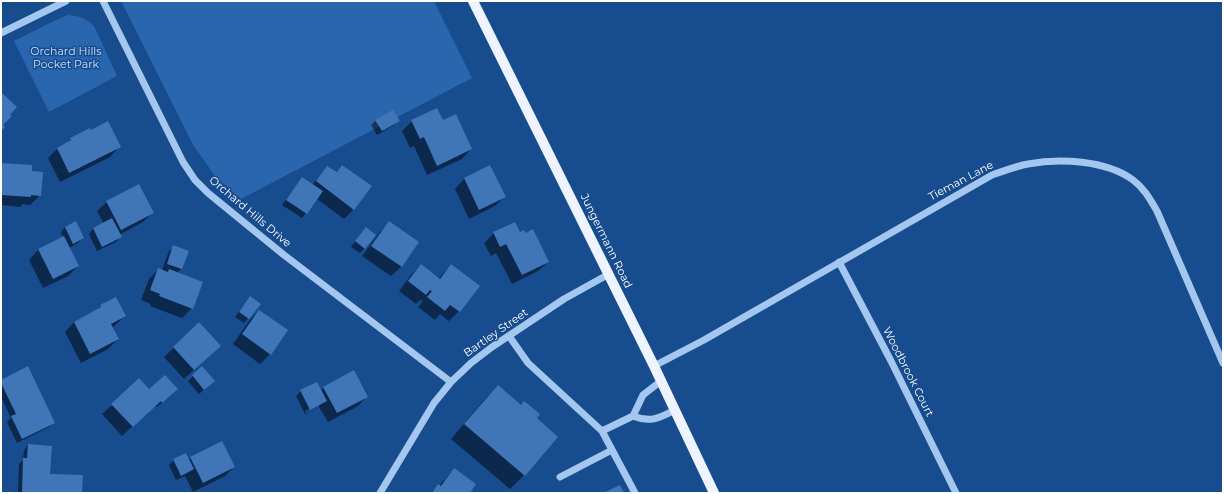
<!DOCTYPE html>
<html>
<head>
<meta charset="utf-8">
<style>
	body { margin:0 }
	#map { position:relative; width:1224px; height:494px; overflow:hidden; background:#174c8f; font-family:Montserrat,sans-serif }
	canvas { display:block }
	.frame { position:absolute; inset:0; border:2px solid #fff; pointer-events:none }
</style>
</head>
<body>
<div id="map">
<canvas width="1224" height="494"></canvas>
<div class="frame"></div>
</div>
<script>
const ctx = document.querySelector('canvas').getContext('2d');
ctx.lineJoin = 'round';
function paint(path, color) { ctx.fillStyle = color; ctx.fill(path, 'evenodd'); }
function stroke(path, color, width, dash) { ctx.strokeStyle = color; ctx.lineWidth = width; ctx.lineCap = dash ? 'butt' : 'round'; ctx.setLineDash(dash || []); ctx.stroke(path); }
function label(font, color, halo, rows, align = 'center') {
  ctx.font = font + ' Montserrat,sans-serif'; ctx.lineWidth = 3; ctx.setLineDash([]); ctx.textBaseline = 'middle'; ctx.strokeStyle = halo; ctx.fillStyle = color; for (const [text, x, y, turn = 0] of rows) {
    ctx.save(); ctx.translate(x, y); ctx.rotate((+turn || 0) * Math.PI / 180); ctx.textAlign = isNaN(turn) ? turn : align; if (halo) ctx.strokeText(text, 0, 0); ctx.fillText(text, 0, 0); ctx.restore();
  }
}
paint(new Path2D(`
	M121,1h313l38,77 -231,121 -26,-23 -22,-31z
	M68,15c11,1 18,3 26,11l23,50 -68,36 -35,-71 40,-20z`), '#2a66ae');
paint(new Path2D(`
	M376,120l22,1 -4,4 -17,10 -6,-10z
	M412,121l30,1 29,27 -9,10 -35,16 -13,-29 -4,2 -8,-17z
	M71,139l48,8 -9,10 -50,25 -12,-24 9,-9 8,-4z
	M1,164l30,8 9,23 -10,10 -8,-1 -2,3 -19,-2z
	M342,166l28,20 -17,24 -9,9 -27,-20 -15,19 -20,-13 20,-27 10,7 16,-18 8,6z
	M490,166l15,30 -10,10 -26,13 -14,-30 9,-10z
	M107,202l45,11 -9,9 -24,13 1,2 -4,5 -19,9 -8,-17 4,-5 11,-5 -7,-13z
	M389,222l29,21 -17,24 -10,9 -29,-20 18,-24z
	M65,227l18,11 -5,5 -9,5 9,18 -10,10 -25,12 -14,-28 9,-10 25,-13 -2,-5z
	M366,228l-1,20 -5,5 -9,-6z
	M494,233h26l28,29 -10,9 -26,13 -16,-31 -5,3 -7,-13z
	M174,247l14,5 -7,17 -4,4 15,35 -10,10 -32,-12 1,-2 -10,-4 8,-21 10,-10 3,1 7,-19z
	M421,265l17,14 13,-14 27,21 -19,25 -10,10 -9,-7 -5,6 -17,-13 5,-6 -3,-1 -4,4 -17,-13 12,-16z
	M246,302l2,16 -4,5 -9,-6z
	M101,306l24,10 -13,12 6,11 -10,10 -27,14 -16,-31 9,-10 22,-11z
	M259,311l27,20 -16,23 -10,10 -27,-20 16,-23z
	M199,324l11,31 -26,24 -20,-22z
	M202,368l7,17 -10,9 -11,-13z
	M1,381l53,41 -5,5 -32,16 -10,-21 4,-4 -10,-21z
	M498,386l59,51 -33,38 -14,14 -59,-50 33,-39z
	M324,387l43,9 -9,10 -30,16 -9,-15 -14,7 -9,-18 5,-5h20zM319,404v3l-13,6 -1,-2z
	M172,394l-15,13 -2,-2 -33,31 -20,-22 10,-9z
	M28,445l21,30 32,18h-63l1,-29 4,-4 1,-10z
	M191,458l43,9 -9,9 -32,16 -8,-16 -9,4 -7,-15 5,-5h14z
	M454,469l15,24h-38l8,-7z`), '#0007');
paint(new Path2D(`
	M1,92l16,15 -7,8 2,1 -9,9 2,2 -4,5z
	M437,108l6,12 13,-6 16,35 -35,17 -13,-29 -4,2 -9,-19z
	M393,110l7,11 -18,10 -7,-11z
	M108,121l13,26 -52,26 -12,-25 14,-8 -1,-2 20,-10 1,2z
	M1,163l31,2v6l11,1 -2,24 -10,-1v2l-30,-2z
	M342,165l30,21 -18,24 -38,-29 11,-15 10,6z
	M490,165l16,32 -27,13 -15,-32z
	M302,177l21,14 -16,23 -21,-14z
	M139,184l15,29 -33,17 -15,-29z
	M112,218l10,19 -20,10 -9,-19z
	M76,221l8,17 -11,6 -8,-17z
	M389,221l30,21 -17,25 -31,-21z
	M515,222l5,10 4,-2 2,3 7,-4 16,33 -27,13 -16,-31 -6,3 -7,-15z
	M366,227l10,8 -11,14 -10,-8z
	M64,236l15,30 -26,13 -15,-30z
	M173,245l16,6 -7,18 -15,-5z
	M421,264l19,15 11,-15 29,22 -20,26 -10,-7 -5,6 -18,-14 5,-6 -2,-1 -4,5 -18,-14z
	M158,268l10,4 1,-3 34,13 -10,27 -34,-13 1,-2 -10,-4z
	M250,296l11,8 -12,15 -10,-7z
	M116,297l10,19 -15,8 8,15 -29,15 -16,-32 27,-15 -1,-2z
	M259,310l29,20 -17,25 -29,-21z
	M199,322l22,24 -27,24 -21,-23z
	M28,366l27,57 -33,16 -11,-23 5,-2 -15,-31v-3z
	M202,366l13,15 -11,9 -12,-15z
	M354,370l14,27 -31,16 -14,-26z
	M165,375l13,14 -16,14 -1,-2 -28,26 -22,-23 28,-26 10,11z
	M317,382l10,19 -17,9 -10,-20z
	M498,385l23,20 3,-4 16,13 -3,4 21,19 -33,39 -61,-52z
	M222,441l13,26 -32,16 -13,-26z
	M28,444l24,2 -2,28 33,1 -1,18h-60l1,-35h4z
	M186,453l8,16 -13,7 -8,-17z
	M454,468l22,16 -6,9h-38l6,-9 3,2z
	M620,485l4,8h-21z`), '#4076b8');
stroke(new Path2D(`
	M103,1l80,161 12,18 13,13 76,62 167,127
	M1,33l65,-32
	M839,262l52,99 65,132
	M509,336l19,27 74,68 31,-15c18,7 26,2 42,-6
	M654,366l50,-26 288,-165c12,-4 24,-9 36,-11 31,-6 78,-4 105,16 11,8 17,19 24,31l66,152
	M633,416l10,-21 18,-14
	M602,431l33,62
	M560,477l52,-27
	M380,493l54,-90 17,-21 20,-19 21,-16 72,-48 45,-25`), '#a4c7ef', 7);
stroke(new Path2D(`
	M473,1l181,365 60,127`), '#edf4ff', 10);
label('11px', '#cbe1fb', '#174c8f', [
	["Orchard Hills",66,52],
	["Pocket Park",66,65]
]);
label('11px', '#fff', '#174c8f', [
	["Tieman Lane",961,181,-28],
	["Orchard Hills Drive",250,212,40],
	["Jungermann Road",606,241,64],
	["Bartley Street",496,333,-35],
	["Woodbrook Court",908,372,63]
]);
</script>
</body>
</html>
